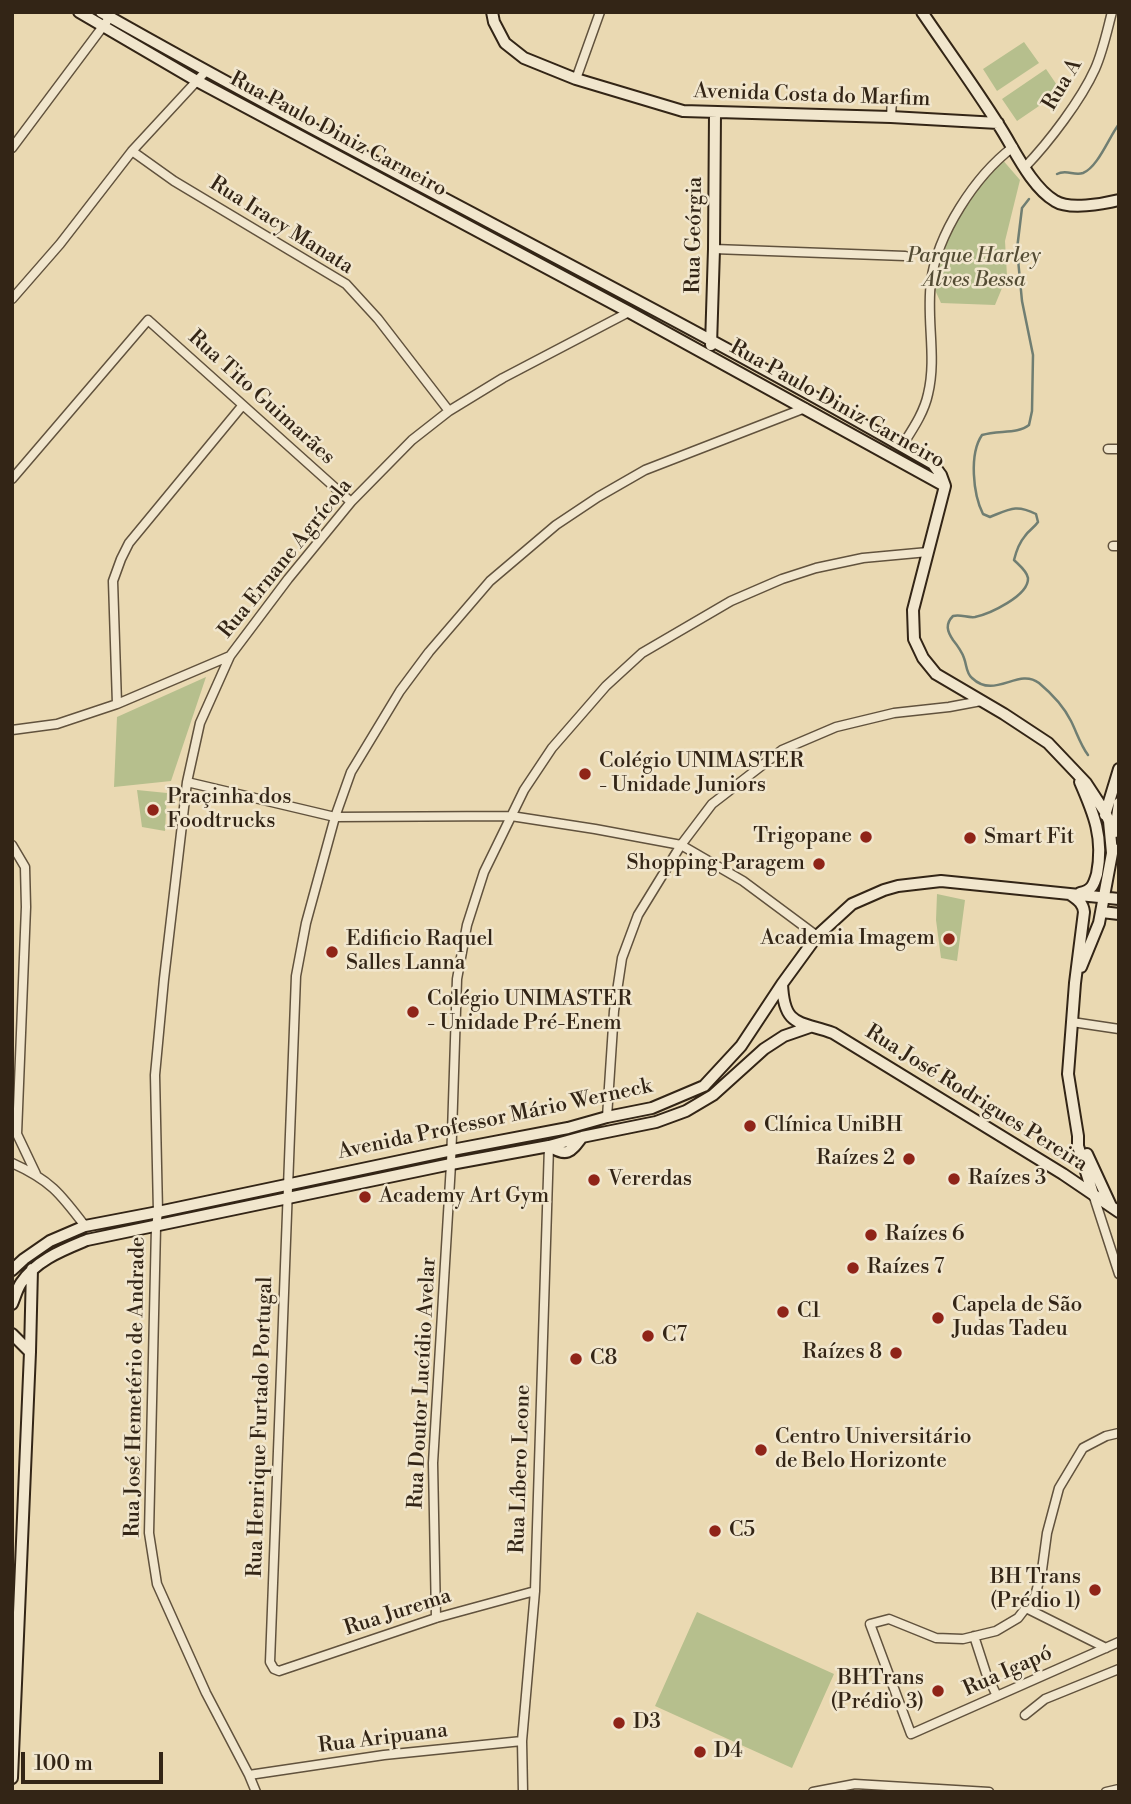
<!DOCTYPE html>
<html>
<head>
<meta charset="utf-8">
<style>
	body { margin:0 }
	#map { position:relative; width:1131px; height:1804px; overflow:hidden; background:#ead9b2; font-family:"Libre Bodoni",serif }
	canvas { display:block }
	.frame { position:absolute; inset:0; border:14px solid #332516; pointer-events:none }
	.scale { position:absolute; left:21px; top:1752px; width:142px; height:32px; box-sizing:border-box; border:4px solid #332516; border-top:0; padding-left:9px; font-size:21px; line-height:24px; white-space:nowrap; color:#332516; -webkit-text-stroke:5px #f1e6cd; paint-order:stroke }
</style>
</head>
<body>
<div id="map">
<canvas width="1131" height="1804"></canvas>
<div class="frame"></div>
<div class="scale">100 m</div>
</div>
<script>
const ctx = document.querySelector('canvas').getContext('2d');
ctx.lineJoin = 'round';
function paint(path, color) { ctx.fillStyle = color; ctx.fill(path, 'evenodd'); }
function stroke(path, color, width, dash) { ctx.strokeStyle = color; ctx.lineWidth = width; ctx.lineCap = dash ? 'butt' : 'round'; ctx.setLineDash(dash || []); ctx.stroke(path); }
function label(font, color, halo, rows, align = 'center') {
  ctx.font = font + ' "Libre Bodoni",serif'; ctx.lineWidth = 5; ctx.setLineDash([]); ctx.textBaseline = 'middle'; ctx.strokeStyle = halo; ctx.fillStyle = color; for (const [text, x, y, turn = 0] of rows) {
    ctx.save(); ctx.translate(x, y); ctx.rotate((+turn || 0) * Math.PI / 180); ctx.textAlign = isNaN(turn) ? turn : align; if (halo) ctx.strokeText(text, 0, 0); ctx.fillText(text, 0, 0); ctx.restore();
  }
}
paint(new Path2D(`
	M1024,42l15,21 -42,28 -14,-22z
	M1046,69l15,22 -44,30 -15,-22z
	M1001,158l19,22 -15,61 2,35 -12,29 -54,-2 -6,-13 10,-49 26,-47z
	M206,677l-35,104 -57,6 3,-70z
	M137,790l30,3 -2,38 -23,-4z
	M937,894l28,6 -8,61 -16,-3 -5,-38z
	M697,1612l137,62 -42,94 -137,-62z`), '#b6bf8d');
stroke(new Path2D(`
	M1057,174c9,-5 17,2 26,-1 15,-6 26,-36 36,-49
	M1029,199l-7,9 -5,41 5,52 11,54 -1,56 -3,14c-11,9 -31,5 -47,10 -13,19 -9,59 1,79l7,3c20,-8 26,-13 46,-3l2,8c-4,6 -9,8 -13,14 -6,7 -9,16 -11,24 5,5 13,11 14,18 1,18 -39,36 -53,39 -8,1 -14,-3 -22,-1 -8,8 -6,15 0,24 4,5 9,12 11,18 3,8 2,15 8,20 23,22 46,-11 67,5 12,10 25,24 32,38 6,12 9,23 17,34`), '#707e72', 2.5);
const street = new Path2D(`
	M576,79l24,-67
	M891,117l1,-18
	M12,148l98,-131
	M132,151l42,30 172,103 32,35 71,92
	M1025,167c24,-25 56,-67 70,-98 8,-18 12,-38 17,-57
	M714,249l191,7
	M12,299l48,-55 72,-93 74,-80
	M902,446c10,-16 22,-33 26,-52 9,-37 -2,-75 3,-112 6,-48 44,-106 82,-135
	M1108,449h11
	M12,479l136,-159 203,182
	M1113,546h6
	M117,704l-4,-123 8,-22 8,-16 113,-137
	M12,730l45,-6 60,-20 113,-48
	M187,782l148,35 176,-1 84,13 86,16 62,36 74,55
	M12,845l13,22 1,40 -9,227 19,40
	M1072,1022l47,7
	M607,1117l7,-106 8,-53 16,-43 43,-70 31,-41 70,-54 54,-23 58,-14 55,-6 32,-6
	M12,1163c38,17 48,30 73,63
	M1093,1194l26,80
	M1119,1433l-13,3 -23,12 -24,40 -12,45 -5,37 -7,26 -17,22 -22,13 -33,8 -27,-1 -47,-19 -19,5 41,110 208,-92
	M535,1591l-99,27 -157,53 -5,-2 -4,-7 26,-686 10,-53 29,-106 16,-45 49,-81 29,-39 61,-71 66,-56 42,-28 47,-27 160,-62
	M1026,1608l80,40
	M436,1618l-3,-155 18,-299 6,-185 10,-54 17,-53 40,-82 28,-42 54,-62 36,-33 89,-52 51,-22 34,-11 47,-10 65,-6
	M974,1636l12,37 11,23
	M1025,1715l20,-16 74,-30
	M249,1775l135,-20 138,-14
	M256,1792l-7,-17 -43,-82 -49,-109 -8,-51 7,-306 2,-15 -3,-137 9,-96 23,-197 13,-59 30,-67 58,-77 63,-77 61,-62 37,-29 54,-33 126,-66
	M523,1792l-1,-51 13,-150 14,-445
	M813,1792l42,-8 134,8
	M1106,1792l13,-3`);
const secondary = new Path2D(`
	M79,12l118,69 432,231 316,174
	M101,12c275,156 559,294 832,452l8,11 4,11 -32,124 1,29 9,19 13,16 68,40 44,29 38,40 19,29 4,9 3,32
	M492,12l2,10 11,21 19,15 52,21 107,32 208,6 107,6
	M922,12c25,37 52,74 76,112 16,24 32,62 57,77 14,9 48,3 64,-1
	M711,345l3,-96 1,-136
	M1080,782c14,32 24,56 17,92 -3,10 -5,17 -17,19
	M1105,815l14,-46
	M1115,832l4,-29
	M1071,895c7,5 12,8 13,17l-9,71 -7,91 10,62v10l15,48
	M1102,912l17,2
	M1081,967l18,-44 14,-75
	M782,984c2,43 17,37 51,49l230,141 56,38
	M549,1146c18,11 21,7 33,-9
	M1087,1154l24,52
	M12,1270l12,-11 26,-18 35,-15 73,-14 294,-62 116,-22 39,-11 45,-9 52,-22 37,-40 41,-62 35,-48 35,-32 32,-14 14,-4 43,-5 178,18
	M12,1304c3,-7 5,-15 9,-21 15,-23 42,-33 66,-43l364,-76 98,-18 33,-9 74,-15 30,-11 27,-16 51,-46 20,-13 26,-9
	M12,1334l18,18
	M12,1778l18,-426 2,-83`);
stroke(street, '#61523d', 11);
stroke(secondary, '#332516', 14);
stroke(street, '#f1e6cd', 8);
stroke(secondary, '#f1e6cd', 10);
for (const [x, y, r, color] of [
	[585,774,7,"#8f2418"],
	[153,810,7,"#8f2418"],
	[866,837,7,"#8f2418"],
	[970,838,7,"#8f2418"],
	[819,864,7,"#8f2418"],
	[949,939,7,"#8f2418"],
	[332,952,7,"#8f2418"],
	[413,1012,7,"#8f2418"],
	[750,1126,7,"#8f2418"],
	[909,1159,7,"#8f2418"],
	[954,1179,7,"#8f2418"],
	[594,1180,7,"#8f2418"],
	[365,1197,7,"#8f2418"],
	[871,1235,7,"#8f2418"],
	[853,1268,7,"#8f2418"],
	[783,1312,7,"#8f2418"],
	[938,1318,7,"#8f2418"],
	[648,1336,7,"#8f2418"],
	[896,1353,7,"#8f2418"],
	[576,1359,7,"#8f2418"],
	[761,1450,7,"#8f2418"],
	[715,1531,7,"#8f2418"],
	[1095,1590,7,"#8f2418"],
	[938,1691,7,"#8f2418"],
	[619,1723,7,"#8f2418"],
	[700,1752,7,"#8f2418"]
]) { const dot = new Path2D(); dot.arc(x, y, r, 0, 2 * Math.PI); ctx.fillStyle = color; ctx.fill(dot); stroke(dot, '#f1e6cd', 2.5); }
label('21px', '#332516', '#f1e6cd', [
	["Rua A",1063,85,-59],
	["Avenida Costa do Marfim",812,96,2],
	["Rua Paulo Diniz Carneiro",338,135,28],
	["Rua Iracy Manata",281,226,32],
	["Rua Geórgia",695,235,-89],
	["Rua Tito Guimarães",261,398,42],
	["Rua Paulo Diniz Carneiro",837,405,29],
	["Rua Ernane Agrícola",286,559,-51],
	["Rua José Rodrigues Pereira",976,1099,32],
	["Avenida Professor Mário Werneck",495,1120,-12],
	["Rua Doutor Lucídio Avelar",423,1383,-87],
	["Rua José Hemetério de Andrade",136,1387,-89],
	["Rua Henrique Furtado Portugal",261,1427,-88],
	["Rua Líbero Leone",521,1469,-88],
	["Rua Jurema",398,1613,-18],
	["Rua Igapó",1008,1672,-24],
	["Rua Aripuana",383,1739,-7]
]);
label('italic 21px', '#544c34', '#f1e6cd', [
	["Parque Harley",974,257],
	["Alves Bessa",974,281]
]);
label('21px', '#332516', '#f1e6cd', [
	["Colégio UNIMASTER",599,762],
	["- Unidade Juniors",599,786],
	["Praçinha dos",167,798],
	["Foodtrucks",167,822],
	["Trigopane",852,837,"right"],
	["Smart Fit",984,838],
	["Shopping Paragem",805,864,"right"],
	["Academia Imagem",935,939,"right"],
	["Edificio Raquel",346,940],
	["Salles Lanna",346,964],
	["Colégio UNIMASTER",427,1000],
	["- Unidade Pré-Enem",427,1024],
	["Clínica UniBH",764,1126],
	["Raízes 2",895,1159,"right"],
	["Raízes 3",968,1179],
	["Vererdas",608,1180],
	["Academy Art Gym",379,1197],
	["Raízes 6",885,1235],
	["Raízes 7",867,1268],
	["Capela de São",952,1306],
	["Judas Tadeu",952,1330],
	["C1",797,1312],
	["C7",662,1336],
	["Raízes 8",882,1353,"right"],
	["C8",590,1359],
	["Centro Universitário",775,1438],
	["de Belo Horizonte",775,1462],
	["C5",729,1531],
	["BH Trans",1081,1578,"right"],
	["(Prédio 1)",1081,1602,"right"],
	["BHTrans",924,1679,"right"],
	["(Prédio 3)",924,1703,"right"],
	["D3",633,1723],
	["D4",714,1752]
], 'left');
</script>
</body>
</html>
